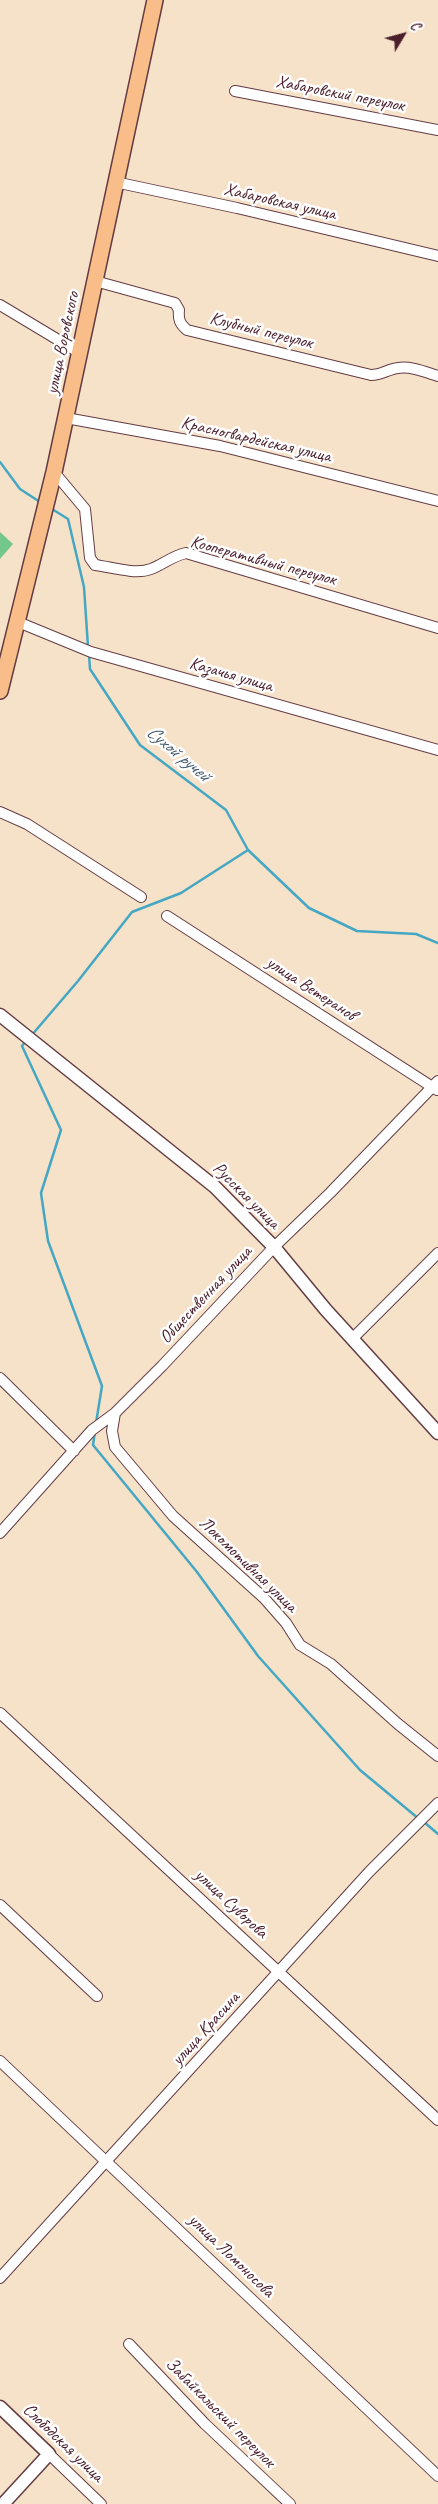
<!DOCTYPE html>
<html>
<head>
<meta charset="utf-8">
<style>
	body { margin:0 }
	#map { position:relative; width:438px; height:2504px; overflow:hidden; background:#f6e1c9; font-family:Caveat,sans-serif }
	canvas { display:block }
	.north { position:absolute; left:378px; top:10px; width:50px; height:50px; -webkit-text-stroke:4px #fff; paint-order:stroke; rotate:53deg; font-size:14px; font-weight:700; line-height:20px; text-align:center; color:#4a1f2b }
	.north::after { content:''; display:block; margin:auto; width:18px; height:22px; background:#4a1f2b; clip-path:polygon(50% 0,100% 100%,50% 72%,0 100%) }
</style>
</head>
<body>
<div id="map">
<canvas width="438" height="2504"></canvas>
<div class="north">С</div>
</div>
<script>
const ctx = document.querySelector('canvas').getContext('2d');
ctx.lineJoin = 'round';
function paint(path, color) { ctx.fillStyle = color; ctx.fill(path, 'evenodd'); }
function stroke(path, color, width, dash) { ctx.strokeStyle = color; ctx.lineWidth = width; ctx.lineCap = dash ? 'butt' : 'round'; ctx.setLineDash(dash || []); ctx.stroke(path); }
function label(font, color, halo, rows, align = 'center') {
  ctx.font = font + ' Caveat,sans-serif'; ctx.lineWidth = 5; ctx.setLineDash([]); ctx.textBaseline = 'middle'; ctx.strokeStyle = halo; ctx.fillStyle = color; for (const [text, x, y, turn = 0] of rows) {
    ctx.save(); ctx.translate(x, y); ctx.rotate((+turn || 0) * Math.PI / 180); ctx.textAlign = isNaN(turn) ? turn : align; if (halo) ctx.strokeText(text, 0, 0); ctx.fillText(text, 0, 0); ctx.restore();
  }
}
paint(new Path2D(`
	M0,532l13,12 -13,15z`), '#74c78b');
stroke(new Path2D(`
	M0,462l20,27 20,13
	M52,509l16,10 16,68 4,60
	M89,655l1,14 50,76 86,65 22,40 61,58 48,23 59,3 22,9
	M31,1036l47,-55 54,-69 49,-19 67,-43
	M25,1042l-3,4 39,84 -20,63 7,48 54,145 -6,37
	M95,1431l-2,14 104,127 61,84 102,114 59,49
	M424,1822l14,12`), '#44a7c3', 2.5);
const minor = new Path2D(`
	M235,91l203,39
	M115,182l122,26 201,48
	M95,281l80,22 4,7c-1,10 1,14 8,20l184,45c11,0 17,-6 27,-7 13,-2 27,4 40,8
	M0,305l80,48
	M66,418l154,28 218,55
	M54,472l31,37 5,49 5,7c16,2 40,10 56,4 13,-5 21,-13 35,-16l252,75
	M18,622l73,30 347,98
	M0,812l27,12 114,73
	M167,916l270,174
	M352,1339l86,-86
	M0,1378l74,73
	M115,1413l-3,18 3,16 58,69 91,82 22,25 14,22 31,19 67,60 40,32
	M0,1533l92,-103 23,-17 47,-47 112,-119 56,-54 108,-112
	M0,1713l438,407
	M0,1905l97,91
	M0,2061l438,415
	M0,2278l369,-406 69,-69
	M129,2344l76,80 85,80
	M49,2454l52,50`);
const tertiary = new Path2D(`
	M0,1015l215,172 59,60 52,63 112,123
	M0,2407l49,47 -46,50`);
const primary = new Path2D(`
	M0,691l54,-219 101,-472`);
stroke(minor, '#643c43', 12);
stroke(tertiary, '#643c43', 15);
stroke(primary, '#643c43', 18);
stroke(minor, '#fff', 10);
stroke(tertiary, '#fff', 12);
stroke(primary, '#f8bd88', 15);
label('18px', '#4a1f2b', '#fff', [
	["Хабаровский переулок",340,94,11],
	["Хабаровская улица",280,202,13],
	["Клубный переулок",261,331,14],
	["улица Воровского",63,343,-78],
	["Красногвардейская улица",256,440,13],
	["Кооперативный переулок",263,561,15],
	["Казачья улица",231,675,16],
	["улица Ветеранов",311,989,33],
	["Русская улица",246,1196,45],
	["Общественная улица",206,1295,-47],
	["Локомотивная улица",248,1565,44],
	["улица Суворова",231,1904,43],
	["улица Красина",206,2029,-48],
	["улица Ломоносова",231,2256,44],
	["Забайкальский переулок",220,2413,45],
	["Слободская улица",63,2443,44]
]);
label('italic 19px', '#475c6f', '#fff', [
	["Сухой ручей",178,754,40]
]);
</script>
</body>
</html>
